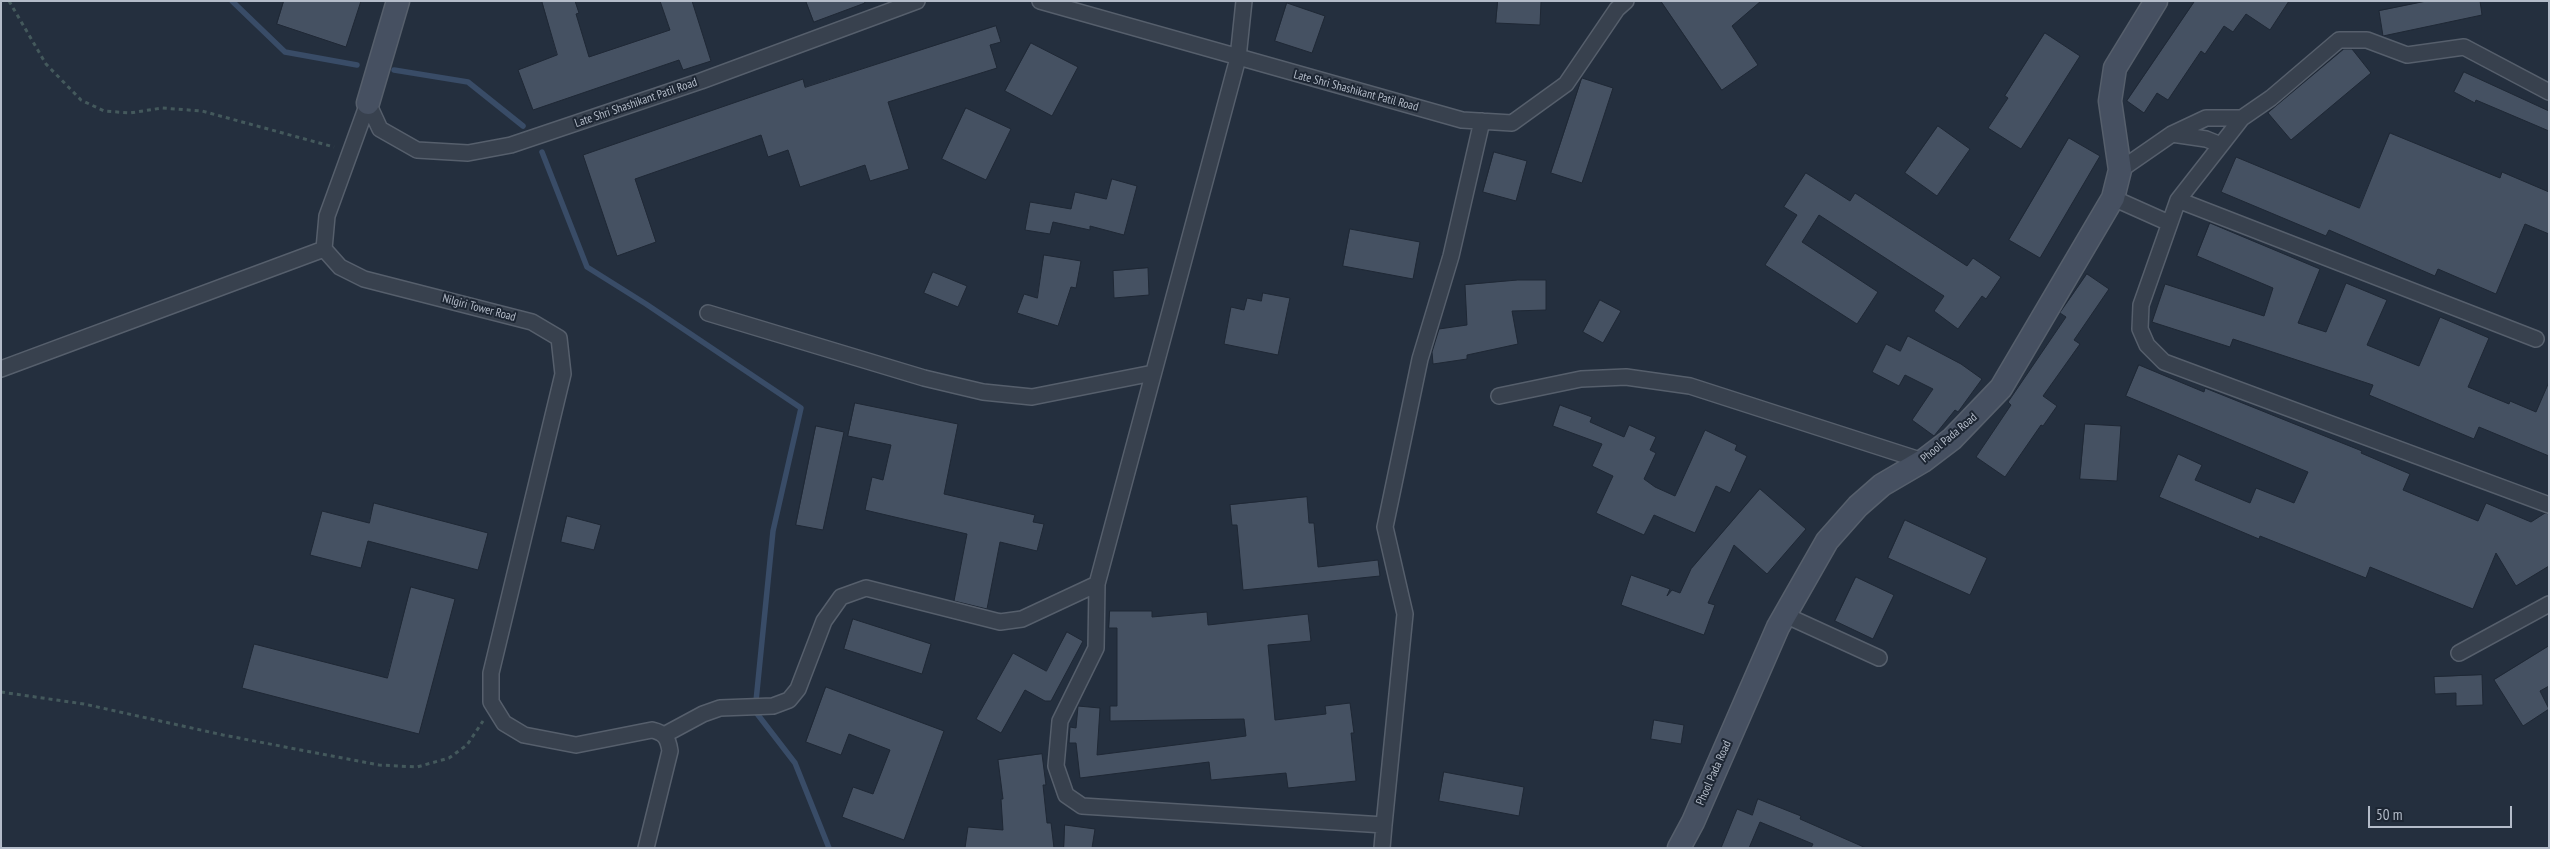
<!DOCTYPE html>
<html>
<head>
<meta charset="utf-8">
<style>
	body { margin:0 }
	#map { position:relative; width:2550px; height:849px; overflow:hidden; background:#242f3e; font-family:"PT Sans Narrow",sans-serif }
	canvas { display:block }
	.frame { position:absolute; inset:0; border:2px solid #b4bcc9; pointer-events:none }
	.scale { position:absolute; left:2368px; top:806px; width:144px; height:22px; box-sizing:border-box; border:2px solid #b4bcc9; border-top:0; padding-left:6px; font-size:15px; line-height:18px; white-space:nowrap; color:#b4bcc9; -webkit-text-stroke:4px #1d2633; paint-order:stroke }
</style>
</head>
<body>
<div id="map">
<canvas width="2550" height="849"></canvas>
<div class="frame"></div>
<div class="scale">50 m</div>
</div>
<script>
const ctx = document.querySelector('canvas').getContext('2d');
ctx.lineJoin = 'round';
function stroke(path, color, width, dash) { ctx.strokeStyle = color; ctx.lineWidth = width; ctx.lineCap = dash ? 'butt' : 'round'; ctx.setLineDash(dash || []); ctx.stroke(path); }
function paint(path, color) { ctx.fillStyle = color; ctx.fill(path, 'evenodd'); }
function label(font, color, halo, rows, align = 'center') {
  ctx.font = font + ' "PT Sans Narrow",sans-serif'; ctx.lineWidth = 4; ctx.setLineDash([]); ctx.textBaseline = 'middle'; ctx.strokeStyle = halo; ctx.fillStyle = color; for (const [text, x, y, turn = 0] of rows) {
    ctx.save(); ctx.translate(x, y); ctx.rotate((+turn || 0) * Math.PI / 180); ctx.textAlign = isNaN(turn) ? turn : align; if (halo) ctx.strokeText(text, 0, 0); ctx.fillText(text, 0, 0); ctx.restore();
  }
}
stroke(new Path2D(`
	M232,1l53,51 72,13
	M394,70l74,12 55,44
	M542,152l45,115 59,37 155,104 -28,123 -18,180 40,52 34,85`), '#394c67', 5.5);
const building = new Path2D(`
	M284,1h77l-15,46 -69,-23z
	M542,1h33l4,12 -3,1 13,43 81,-27 -10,-29h32l19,60 -28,9 -4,-10 -146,50 -15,-40 39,-15z
	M806,1h58l1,2 -51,19z
	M1498,1h43l-1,24 -44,-2z
	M1661,1h100l-29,25 26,39 -36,25z
	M2195,1h94l-19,29 -24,-16 -13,18 -9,-6 -19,28 -4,-3 -33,49 -11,-7 -13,20 -17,-12z
	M2427,1h53l2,14 -99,21 -4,-25z
	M1287,3l38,13 -13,37 -37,-12z
	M996,26l5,16 -11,3 7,23 -109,34 21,67 -39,12 -5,-16 -65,22 -12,-37 -20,7 -7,-22 -126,44 21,63 -39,14 -34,-101 220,-76 2,8z
	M2045,33l35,23 -59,93 -33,-21 20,-30 -3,-2z
	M1031,43l47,24 -26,49 -47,-25z
	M2344,49h8l19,24 -80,67 -23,-27z
	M2464,72l85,39v20l-73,-31 -1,3 -21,-11z
	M1582,78l31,10 -31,95 -31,-10z
	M966,108l45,21 -25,51 -44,-21z
	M1938,126l32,23 -33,47 -32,-23z
	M2390,133l110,45 2,-6 47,20v42l-24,-10 -29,70 -58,-25 -3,7 -106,-46 -3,6 -105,-44 15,-35 123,51z
	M2069,138l31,18 -60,102 -31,-18z
	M1494,152l33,9 -11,40 -33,-9z
	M1806,173l44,28 5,-8 112,73 6,-8 28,19 -15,22 -4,-3 -24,33 -24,-18 10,-15 -125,-81 -17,27 76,50 -21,32 -92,-59 32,-50 -13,-8z
	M1112,179l25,7 -13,49 -34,-9v4l-37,-8 -3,12 -25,-4 5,-28 41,7 4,-17 31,7z
	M2210,223l110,46 -22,54 28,9 20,-49 41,17 -20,45 52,21 21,-49 49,21 -21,49 41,17 1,-3 26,11 13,-30v74l-70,-29 -5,12 -105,-44 4,-10 -140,-46 -3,8 -78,-25 13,-38 99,32 9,-28 -76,-32z
	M1350,229l70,13 -7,37 -70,-13z
	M1044,255l37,6 -5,27 -5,-1 -13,39 -41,-13 7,-19 13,4z
	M1148,268l1,27 -35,3 -1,-27z
	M933,272l34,14 -9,21 -34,-14z
	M2087,274l22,15 -35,51 6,4 -37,52 14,10 -14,20 -2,-1 -36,52 -29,-20 35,-52 -3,-3 58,-85 -6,-4z
	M1518,280h28v30l-34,1 6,33 -51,11v4l-34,5 -1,-12 7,-23 28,-4 -2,-40z
	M1263,293l27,5 -12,57 -54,-11 7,-37 13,3 3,-12 14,3z
	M1600,300l21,11 -18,32 -20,-11z
	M1908,336l53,28 21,15 -24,33 -3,-2 -21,26 -22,-16 21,-31 -28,-14 -6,11 -27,-14 14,-28 14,7z
	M2139,365l65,27 1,-4 157,63 -1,2 49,21 -7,16 75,31 8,-18 45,19 14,-9 4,1v52l-33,20 -20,-33 -23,56 -103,-42 -4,11 -106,-42 -1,3 -100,-42 19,-43 24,11 -7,15 55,23 6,-15 38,15 14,-31 -182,-76z
	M855,403l103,21 -14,70 91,21 -2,7 11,2 -7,27 -37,-9 -13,67 -33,-8 13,-67 -102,-24 7,-33 11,3 8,-35 -43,-9z
	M1560,405l32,12 -2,5 34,15 5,-12 27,12 -6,13 6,3 -12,26 11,8 20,9 30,-66 32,15 -2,5 12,6 -17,37 -14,-7 -21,47 -41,-18 -10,20 -48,-22 17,-37 -21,-10 10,-22 -49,-18z
	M2085,424l36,2 -4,55 -37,-2z
	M816,426l28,6 -21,98 -27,-5z
	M1760,489l46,40 -39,45 -33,-29 -26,58 7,2 -11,30 -83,-30 10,-30 39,14 -3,7 5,-6 8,3 11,-24z
	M1307,497l2,26h5l4,44 60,-7 2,16 -137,14 -6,-65h-5l-2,-20z
	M374,503l114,30 -10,37 -110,-29 -7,27 -51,-13 12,-44 47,12z
	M567,516l34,9 -7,25 -33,-8z
	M1905,520l82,38 -17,37 -82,-37z
	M1856,577l38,18 -21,44 -38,-18z
	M411,587l44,12 -36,135 -177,-46 12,-44 133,34z
	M1110,611h42v6l55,-5 1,13 100,-11 3,27 -43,4 7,75 51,-6 -1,-8 25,-3 4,30h-3l5,48 -68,7 -2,-15 -75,7 -2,-18 -129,16 -4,-35h-7l1,-16 6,1 2,-22 22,2 -3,47 149,-19 -2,-17 -134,2v-15h7v-78h-8z
	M853,619l78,25 -9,30 -78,-25z
	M1067,632l16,9 -32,60h-6l-20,-11 -24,43 -25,-14 37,-66 33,18z
	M2549,646v40l-9,5 9,18 -26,17 -29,-46z
	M2482,675l1,30 -27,1v-13l-21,1 -1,-17z
	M826,687l118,44 -40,109 -62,-23 11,-30 20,7 17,-44 -41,-16 -8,21 -35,-13z
	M1654,720l30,5 -3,19 -30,-5z
	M1042,754l4,31h-3l4,38h4l3,25h-89l3,-21 35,3 -2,-31h2l-5,-39z
	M1444,772l80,15 -5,29 -80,-15z
	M1758,799l43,17 -1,3 66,29h-55l2,-4 -53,-22 -11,26h-28l16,-39 15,6z
	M1065,825l30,4 -3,19h-28z`);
paint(building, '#455162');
stroke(building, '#1f2835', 1);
const street = new Path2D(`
	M1040,1l422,119 50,3 54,-39 51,-75 9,-8
	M1244,1l-6,57 -141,526 -1,64 -36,73 -4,45 10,29 16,11 302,19 -2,23
	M368,103l-41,113 -3,33 16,18 24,12 168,43 27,16 4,36 -72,299v29l13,21 20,12 52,10 76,-15c13,3 16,8 18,21l-24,97
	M368,103l12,26 37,21 51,3 43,-8 190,-64 216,-80
	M2172,134l34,5 15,6 -43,55 -37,105 -1,24 7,16 17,17 385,143
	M2221,145l21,-27
	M2120,170l52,-36 34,-16h36l29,-20 68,-58h28l40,15 57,-8 85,45
	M2113,198l56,25
	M2178,200l358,139
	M708,313l216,65 59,14 49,5 121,-24
	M1,369l323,-120
	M1499,396l82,-17 45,-2 64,9 233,75
	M1785,615l94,43
	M2459,653l90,-49
	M664,735l39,-21 17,-6 53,-2 16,-6 9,-11 26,-68 17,-24 25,-9 134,34 22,-3 75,-35
	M1384,825l21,-211 -20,-87 35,-168 31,-103 31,-135`);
const secondary = new Path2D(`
	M368,103l30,-102
	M1679,848l14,-26 85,-195 49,-86 31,-35 24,-21 41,-24 29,-22 49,-51 112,-190 7,-28 -10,-69 5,-33 41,-67`);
stroke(street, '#565f6c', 18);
stroke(secondary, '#565f6c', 25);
stroke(new Path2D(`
	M9,1l37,63 35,36 23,11 26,2 32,-5 40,3 132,36
	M1,692l83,12 139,31 156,30 38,2 32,-9 18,-13 16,-24`), '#44595c', 3, [4, 4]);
stroke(street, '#38414e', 15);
stroke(secondary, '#465061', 22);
label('12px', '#b4bcc9', '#1d2633', [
	["Late Shri Shashikant Patil Road",1356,91,15],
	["Late Shri Shashikant Patil Road",636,103,-19],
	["Nilgiri Tower Road",479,308,15],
	["Phool Pada Road",1949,438,-40],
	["Phool Pada Road",1714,773,-66]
]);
</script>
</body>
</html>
